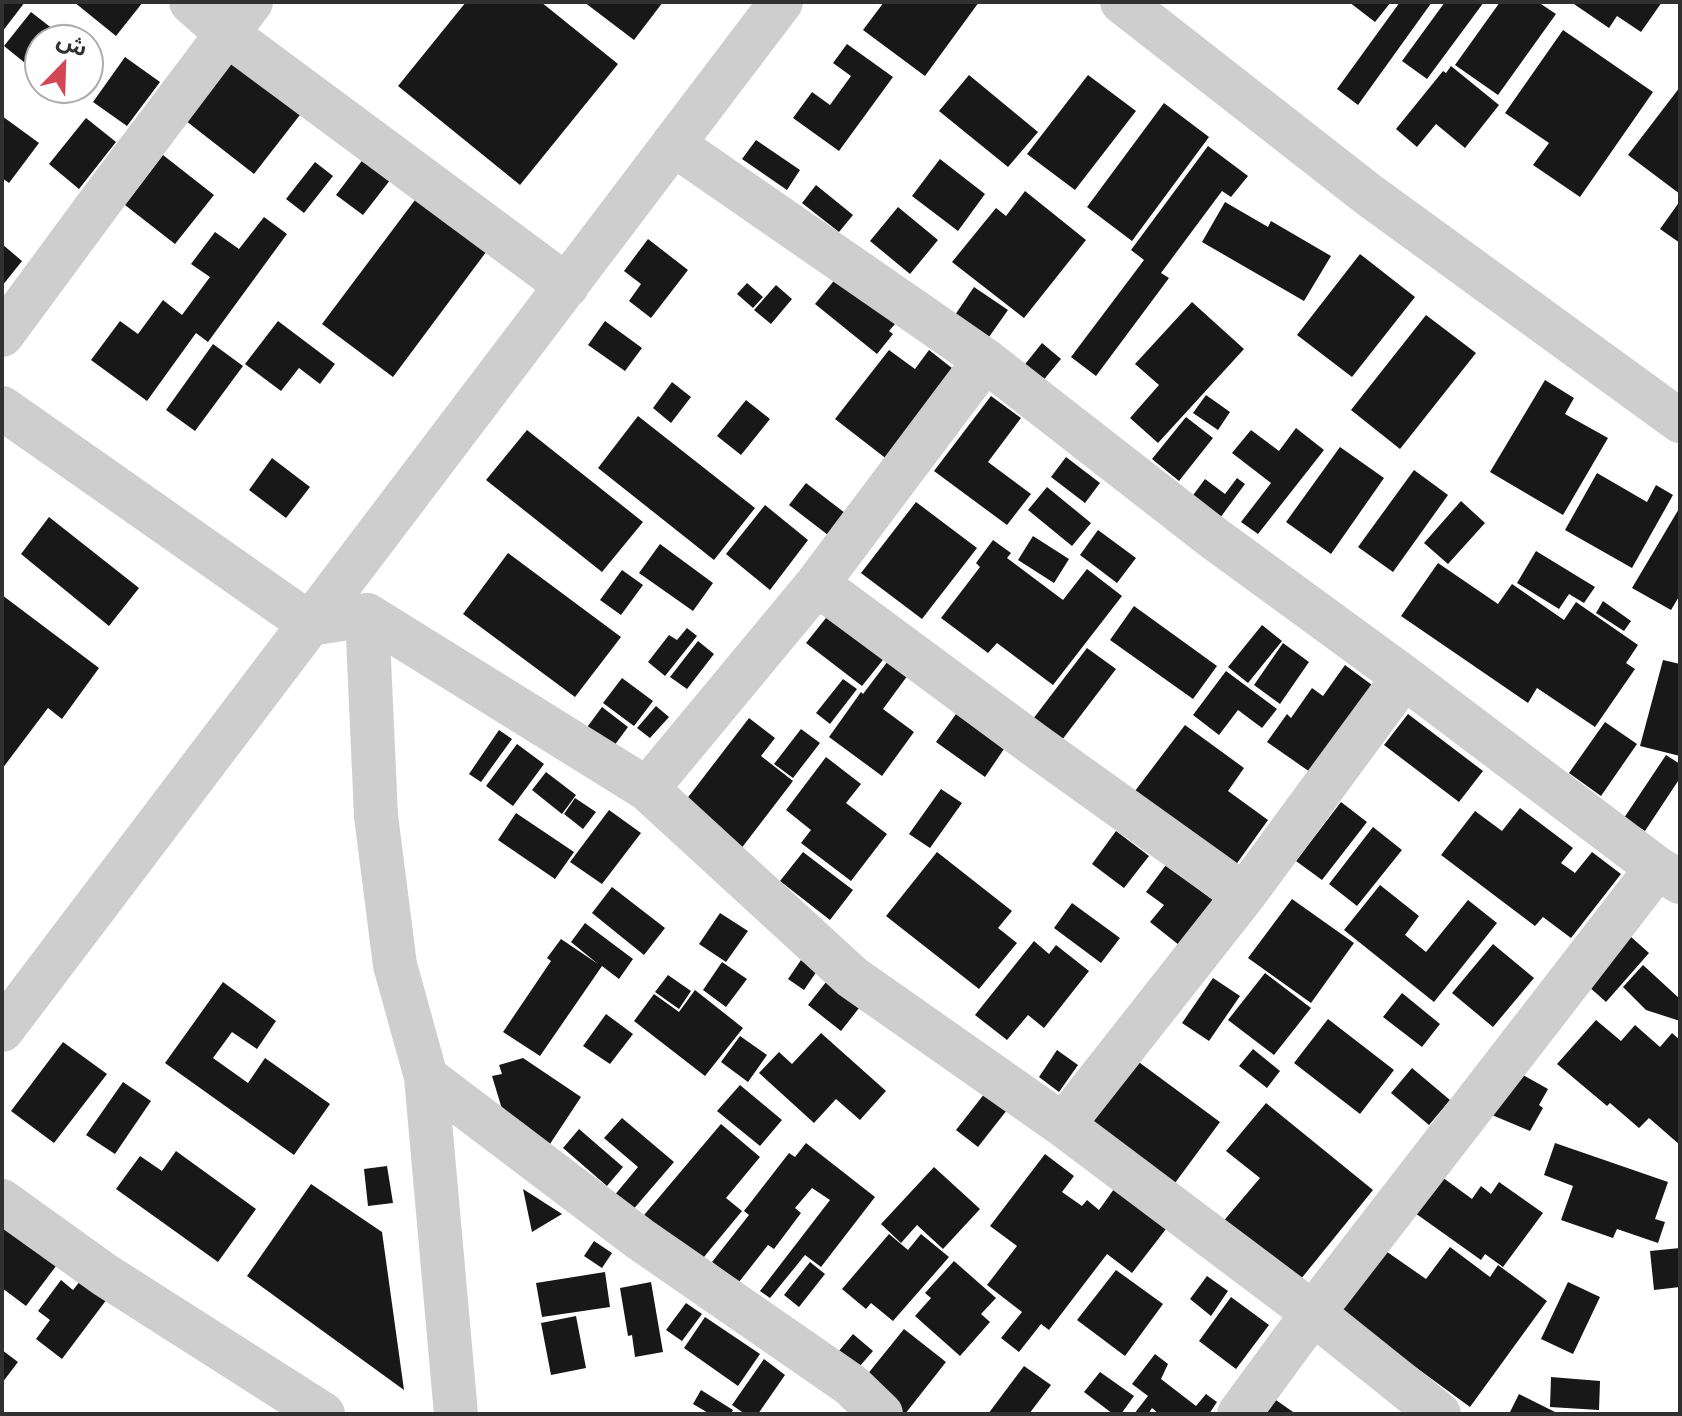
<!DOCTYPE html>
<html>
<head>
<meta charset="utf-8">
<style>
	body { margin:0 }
	#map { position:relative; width:1682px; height:1416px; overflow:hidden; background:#fff; font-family:"IBM Plex Sans","Noto Sans Arabic",sans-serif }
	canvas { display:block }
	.frame { position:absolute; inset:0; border:4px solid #313131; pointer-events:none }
	.north { position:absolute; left:24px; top:24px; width:80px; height:80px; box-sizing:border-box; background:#fff; border:2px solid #adadad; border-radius:50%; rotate:23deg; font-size:22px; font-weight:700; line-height:32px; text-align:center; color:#313131 }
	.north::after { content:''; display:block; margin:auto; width:28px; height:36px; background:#d44653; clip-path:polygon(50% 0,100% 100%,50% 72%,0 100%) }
</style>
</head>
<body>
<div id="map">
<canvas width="1682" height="1416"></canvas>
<div class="frame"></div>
<div class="north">ش</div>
</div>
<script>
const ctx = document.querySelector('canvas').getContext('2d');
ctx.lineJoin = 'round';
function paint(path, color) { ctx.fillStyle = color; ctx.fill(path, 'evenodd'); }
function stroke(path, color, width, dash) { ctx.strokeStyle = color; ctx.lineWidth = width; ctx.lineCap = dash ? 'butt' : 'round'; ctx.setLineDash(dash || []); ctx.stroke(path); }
paint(new Path2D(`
	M2,2h23l-23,30z
	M74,2h69l-27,34z
	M466,2h75l77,62 -98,121 -122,-99z
	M584,2h79l-29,38z
	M884,2h95l-54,74 -62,-46z
	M1349,2h42l-16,20z
	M1400,2h32l-74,103 -21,-16z
	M1445,2h39l-57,77 -25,-18z
	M1500,2h38l18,12 -58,81 -43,-30z
	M1571,2h91l-21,30 -24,-16 -8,12z
	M31,12l36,28h-27v35l-36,-29z
	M1563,30l90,62 -73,105 -47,-32 16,-22 -44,-30z
	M847,44l46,33 -54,74 -46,-33 19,-26 18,13 21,-29 -18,-13z
	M231,54l72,57 -49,63 -73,-57z
	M125,57l35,25 -33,44 -34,-24z
	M1451,66l48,39 -34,43 -29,-24 -19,23 -21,-18 47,-58 3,2z
	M969,75l69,57 -30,35 -69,-56z
	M1088,75l48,36 -61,79 -48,-36z
	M1680,87v107l-52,-39z
	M1164,103l45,34 -77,104 -45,-34z
	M2,116l37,27 -30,40 -7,-5z
	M86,118l30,24 -37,47 -30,-25z
	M756,140l44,30 -13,20 -45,-31z
	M1208,146l40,30 -17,21 -9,-6 -61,82 8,5 -73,98 -25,-19 73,-97 -13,-10z
	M367,154l27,21 -31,40 -27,-20z
	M163,155l51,40 -39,49 -50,-39z
	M940,159l45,35 -27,37 -46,-35z
	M315,162l18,14 -29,37 -18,-14z
	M816,185l37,30 -14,17 -37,-29z
	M424,188l71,52 -102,137 -71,-53z
	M1025,191l61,49 -62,78 -72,-56 44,-54 10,8z
	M1680,201v42l-20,-14z
	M1225,202l43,25 3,-6 60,35 -27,45 -102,-59z
	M898,207l40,33 -28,34 -40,-33z
	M264,217l23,17 -79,108 -12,-9 -49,68 -56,-41 29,-39 18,13 25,-34 19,15 28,-38 -19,-13 24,-32 24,17z
	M648,239l40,31 -37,48 -22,-17 12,-17 -17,-13z
	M2,244l20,17 -20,25z
	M1360,254l55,43 -63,80 -55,-42z
	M841,272l54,52 -6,7 4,3 -16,20 -62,-50z
	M747,283l16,14 -10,11 -16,-14z
	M776,285l16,14 -21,25 -17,-14z
	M974,287l34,23 -19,27 -34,-22z
	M1192,302l52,47 -86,94 -28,-25 29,-33 -24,-21z
	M1426,315l50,38 -76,96 -49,-39z
	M278,321l57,43 -15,20 -21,-16 -18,23 -36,-27z
	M605,321l37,27 -17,23 -37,-26z
	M1042,343l19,16 -20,24 -19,-15z
	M213,344l30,22 -48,65 -29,-21z
	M889,350l26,19 14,-19 28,22 -69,88 -53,-41z
	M1545,380l29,18 -9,16 43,24 -45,77 -73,-43z
	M672,382l19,15 -20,26 -18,-15z
	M1206,395l24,17 -12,18 -25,-17z
	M991,396l30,22 -33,44 43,32 -24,31 -73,-54z
	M746,400l24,19 -29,36 -24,-19z
	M638,416l117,92 -41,52 -116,-92z
	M1186,417l27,21 -34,43 -27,-22z
	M1296,428l28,22 -66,84 -17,-12 30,-39 -39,-30 19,-23 28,21z
	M527,430l116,92 -41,50 -116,-92z
	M1340,447l44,31 -53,76 -45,-32z
	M1066,457l34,26 -15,20 -34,-26z
	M272,458l38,29 -24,31 -37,-28z
	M1414,470l34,25 -55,77 -35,-25z
	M1597,473l50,29 9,-17 17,10 -41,73 -67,-38z
	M1237,478l8,6 -25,34 -29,-20 14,-19 20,15z
	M806,483l39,30 -17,22 -39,-30z
	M1047,487l44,36 -19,23 -44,-36z
	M1461,501l24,22 -37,41 -24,-21z
	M916,502l61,46 -55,71 -61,-46z
	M765,505l43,35 -38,50 -44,-36z
	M1680,507v88l-9,15 -39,-22z
	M49,517l90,71 -30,38 -88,-72z
	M1098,530l38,28 -19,25 -37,-28z
	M1033,536l36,23 -15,24 -36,-23z
	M993,540l18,13 -4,5 56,42 24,-31 35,27 -69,89 -56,-42 -9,10 -47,-35 39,-51 -4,-4z
	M660,544l53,39 -20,28 -54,-38z
	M1536,551l59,36 -11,16 -15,-9 -10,15 -42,-26z
	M508,553l113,84 -46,60 -112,-83z
	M1438,563l60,41 14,-20 52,36 12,-18 62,43 -12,18 9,6 -40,58 -58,-39 -9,15 -127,-87z
	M622,570l21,15 -22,30 -21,-15z
	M2,595l97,73 -37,51 -14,-11 -46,61z
	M1603,601l28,20 -7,10 -28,-18z
	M1134,606l83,60 -24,33 -83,-59z
	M830,613l56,43 -24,30 -56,-43z
	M1262,625l20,16 -34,42 -20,-16z
	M687,628l10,8 -32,40 -17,-14 21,-27 8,5z
	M698,641l16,13 -27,35 -17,-12z
	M1283,643l26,19 -29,42 -26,-19z
	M1087,648l29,21 -54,71 -29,-21z
	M1663,660l17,4v92l-40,-10z
	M888,661l20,14 -25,34 31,23 -32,44 -53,-39 32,-45 2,2z
	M1345,665l27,20 -62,87 -43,-30 20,-28 4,4 21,-30 11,8z
	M1226,671l51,38 -15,19 -24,-18 -19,25 -26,-20z
	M622,678l31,23 -19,25 -31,-23z
	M843,679l14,10 -27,35 -14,-11z
	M656,706l13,11 -19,21 -13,-10z
	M602,707l26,20 -20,27 -26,-20z
	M956,714l48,35 -19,28 -49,-35z
	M1408,714l75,57 -24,31 -75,-57z
	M749,718l26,20 -14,18 32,25 -56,73 -58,-45z
	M1605,722l32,22 -36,52 -32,-23z
	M1185,725l59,43 -16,23 40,29 -33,46 -100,-75z
	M801,729l19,14 -27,35 -19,-14z
	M499,730l13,9 -31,43 -12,-8z
	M517,744l27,20 -31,42 -27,-20z
	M1666,755l14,9v14l-35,53 -21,-13z
	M826,757l35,27 -15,19 41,31 -36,47 -50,-38 10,-13 -25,-20z
	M546,772l30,23 -14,19 -30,-24z
	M941,789l21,14 -32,45 -21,-14z
	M575,798l21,14 -13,17 -19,-15z
	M1341,802l26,20 -45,58 -26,-19z
	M1520,808l53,40 -12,15 14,10 17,-21 29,22 -50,64 -28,-21 -8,9 -94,-71 34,-44 27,20z
	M609,810l32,23 -39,51 -32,-22z
	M516,813l58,39 -19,27 -57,-39z
	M1373,827l29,23 -45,56 -28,-22z
	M1116,831l33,25 -25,32 -32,-24z
	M803,852l50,38 -23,30 -50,-39z
	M937,852l75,59 -14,17 19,15 -38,46 -93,-73z
	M1166,865l47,35 -34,45 -29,-23 14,-17 -18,-13z
	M1380,885l39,31 -14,19 21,17 42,-52 29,23 -63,79 -90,-72z
	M612,887l53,41 -21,27 -52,-42z
	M1292,899l62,44 -43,60 -63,-45z
	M1072,903l48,35 -19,25 -47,-35z
	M720,913l28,18 -22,31 -27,-18z
	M585,923l48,36 -14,20 -17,-13 -62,90 -37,-24 48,-71 -4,-3 14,-19 37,25 -27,-22z
	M1630,936l19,17 -43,49 -19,-17z
	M1034,941l15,13 7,-9 33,26 -45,57 -16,-13 -21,25 -32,-25z
	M1493,944l41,34 -41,49 -41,-34z
	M801,960l16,11 -13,19 -16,-11z
	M722,962l25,17 -21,28 -23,-17z
	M1643,965l37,34v22l-34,-11 -23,-23z
	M1265,973l46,35 -37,47 -46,-35z
	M668,975l23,16 -12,18 -24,-17z
	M830,977l33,26 -22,28 -33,-26z
	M1213,978l27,18 -31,45 -27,-18z
	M223,982l53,39 -19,28 -25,-17 -19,26 35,25 17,-25 65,46 -36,51 -129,-92z
	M695,990l48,38 -38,48 -71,-55 20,-27 25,18z
	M1402,993l38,31 -18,23 -39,-30z
	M606,1014l27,20 -23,30 -27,-18z
	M1328,1019l66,51 -34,44 -66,-51z
	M1596,1020l25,21 14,-16 25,22 12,-14 8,7v105l-31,-27 -10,10 -29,-25 -3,3 -50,-42z
	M821,1033l65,58 -26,29 -24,-21 -22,24 -55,-50 20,-21 13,12z
	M740,1036l27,19 -19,27 -27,-20z
	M63,1042l44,32 -53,69 -43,-32z
	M1253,1049l27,22 -13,17 -28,-22z
	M1057,1050l21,15 -19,27 -20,-15z
	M523,1058l58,39 -35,53 -41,-31 -13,-43 10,-2 -3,-9z
	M1136,1060l84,62 -45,61 -85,-62z
	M1412,1068l38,32 -21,25 -38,-32z
	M1523,1075l25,14 -9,16 4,3 -13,23 -38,-16z
	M123,1082l28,19 -36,53 -29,-19z
	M740,1085l42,35 -22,26 -43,-35z
	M985,1093l22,17 -29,37 -22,-17z
	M1266,1103l107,87 -77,95 -75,-61 39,-46 -34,-27z
	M622,1118l52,44 -43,50 -18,-15 25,-30 -34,-29z
	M721,1124l39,33 -34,41 16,13 -48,58 -55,-48z
	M579,1129l44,38 -16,19 -44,-38z
	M806,1143l69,54 -54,70 -16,-12 -35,43 -10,-7 70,-91 -18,-12 -17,20 6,5 -27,36 -6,-4 -29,37 -27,-20 37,-47 -5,-4 45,-58 6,4z
	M1555,1143l113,39 -13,37 10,3 -7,21 -41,-14 -4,9 -52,-18 12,-34 -29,-11z
	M176,1151l80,58 -38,53 -102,-73 24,-33 22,15z
	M1045,1154l29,22 -12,16 20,14 5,-6 12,10 15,-21 52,40 -34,44 -25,-19 -58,76 -8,-6 -22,28 -18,-14 21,-26 -35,-27 30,-39 -27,-20z
	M387,1166l6,37 -25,3 -4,-37z
	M934,1167l46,42 -37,40 -26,-24 -16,18 -20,-19z
	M1442,1177l30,22 9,-13 10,8 8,-12 44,31 -40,54 -18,-13 -4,6 -66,-47z
	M311,1184l71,48 22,158 -157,-114z
	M523,1189l39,25 -30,18z
	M2,1215l60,43 -36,48 -24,-18z
	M889,1234l19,16 13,-16 28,23 -56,64 -22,-18 -5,6 -24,-20z
	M594,1241l18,12 -10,15 -18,-12z
	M1380,1247l46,32 24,-32 40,30 8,-12 49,36 -77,106 -131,-96z
	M1680,1248v39l-26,3 -4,-39z
	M954,1261l42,37 -15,16 9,8 -30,34 -45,-40 16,-18 -6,-5z
	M810,1262l15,12 -26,33 -15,-12z
	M1116,1270l47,34 -38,52 -48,-36z
	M605,1272l5,35 -68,10 -6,-34z
	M84,1276l26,19 -48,64 -26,-20 14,-19 -12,-9 23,-31 12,10z
	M1207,1276l21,15 -17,25 -21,-17z
	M651,1282l12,70 -28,5 -3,-22 -4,1 -8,-48z
	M1568,1282l32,15 -27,57 -32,-15z
	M1231,1297l38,28 -33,44 -37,-28z
	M686,1303l16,11 -20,27 -16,-11z
	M576,1316l10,52 -35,7 -10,-52z
	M705,1317l55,37 -22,32 -54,-38z
	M904,1329l42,33 -41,52h-3l-40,-33z
	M853,1334l20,17 -20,23 -20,-16z
	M2,1350l16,12 -16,21z
	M1155,1354l13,10 -7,15 35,27 10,-12 11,8 -8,12h-50l-7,-6 -4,6h-14l14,-18 -16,-12z
	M764,1359l21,16 -27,39h-13l-13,-9z
	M1024,1366l27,19 -22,29h-41z
	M1100,1372l34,24 -13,18h-8l-29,-22z
	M1551,1377l49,4 -1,29 -49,-3z
	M701,1390l32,20 -2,4h-21l-17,-10z
	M1519,1394l36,18 -2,2h-44z
	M1273,1398l23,16h-34z`), '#181818');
stroke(new Path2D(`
	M191,2l36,32 340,252
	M1122,2l247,193 311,226
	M673,144l312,216 226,176 193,141 253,191 23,14
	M2,335l101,-137 148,-196
	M2,408l308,216 57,-9 280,174 205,188 211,148 250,188 126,101
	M817,584l219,162 208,149
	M367,615l9,201 19,149 31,112 30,337
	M647,789l170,-205 168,-224
	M2,1030l779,-1028
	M426,1077l214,162 211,146 30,29
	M1063,1125l181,-230 160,-218
	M2,1201l103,74 218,139
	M1239,1414l74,-101 344,-445`), '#cecece', 44);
</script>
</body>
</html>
